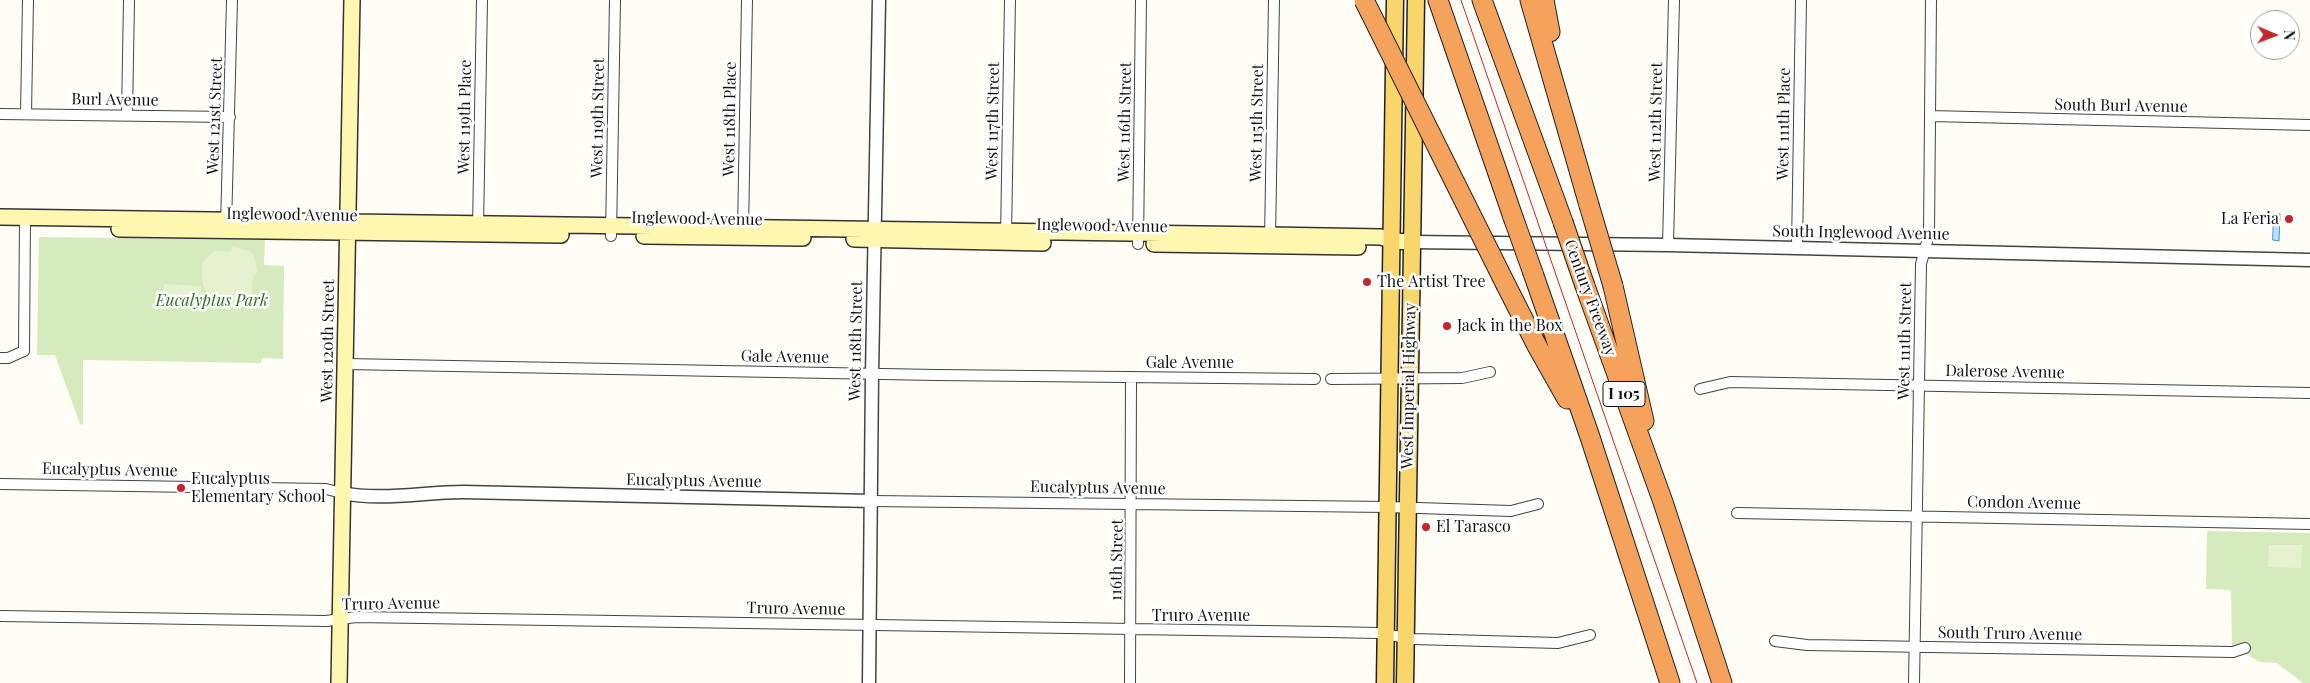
<!DOCTYPE html>
<html>
<head>
<meta charset="utf-8">
<style>
	body { margin:0 }
	#map { position:relative; width:2310px; height:683px; overflow:hidden; background:#fffdf5; font-family:"Playfair Display",serif }
	canvas { display:block }
	.north { position:absolute; left:2250px; top:10px; width:50px; height:50px; box-sizing:border-box; background:#fff; border:1px solid #a0a0a0; border-radius:50%; rotate:91deg; font-size:14px; font-weight:700; line-height:20px; text-align:center; color:#111 }
	.north::after { content:''; display:block; margin:auto; width:18px; height:22px; background:#c4262e; clip-path:polygon(50% 0,100% 100%,50% 72%,0 100%) }
</style>
</head>
<body>
<div id="map">
<canvas width="2310" height="683"></canvas>
<div class="north">N</div>
</div>
<script>
const ctx = document.querySelector('canvas').getContext('2d');
ctx.lineJoin = 'round';
function paint(path, color) { ctx.fillStyle = color; ctx.fill(path, 'evenodd'); }
function stroke(path, color, width, dash) { ctx.strokeStyle = color; ctx.lineWidth = width; ctx.lineCap = dash ? 'butt' : 'round'; ctx.setLineDash(dash || []); ctx.stroke(path); }
function label(font, color, halo, rows, align = 'center') {
  ctx.font = font + ' "Playfair Display",serif'; ctx.lineWidth = 5; ctx.setLineDash([]); ctx.textBaseline = 'middle'; ctx.strokeStyle = halo; ctx.fillStyle = color; for (const [text, x, y, turn = 0] of rows) {
    ctx.save(); ctx.translate(x, y); ctx.rotate((+turn || 0) * Math.PI / 180); ctx.textAlign = isNaN(turn) ? turn : align; if (halo) ctx.strokeText(text, 0, 0); ctx.fillText(text, 0, 0); ctx.restore();
  }
}
paint(new Path2D(`
	M39,237l226,3 -1,25 20,1 -1,93 -21,-1 -1,5 -178,-3v65l-3,-1 -25,-69h-18z
	M2207,531l103,2v150h-7l-26,-20 -17,-1 -28,-16 -1,-56 -25,-1z`), '#d5ebbd');
paint(new Path2D(`
	M233,247l17,4 5,7 2,15 -4,4 -1,15 -11,12c-32,-2 -40,-8 -39,-41l12,-12 16,1z
	M164,284l37,2v22h-37z
	M2269,545h33l-1,23 -33,-1z`), '#e6f2cf');
const water = new Path2D(`
	M2274,214h6l-1,27 -6,-1z`);
paint(water, '#b9e0f7');
stroke(water, '#3f96cf', 1);
const minor = new Path2D(`
	M0,114l230,3
	M26,114l2,-114
	M127,115l2,-115
	M1930,116l380,9
	M226,226l6,-226
	M478,228l4,-228
	M743,232l4,-232
	M611,236l4,-236
	M1006,236l4,-236
	M1270,240l4,-240
	M1138,244l3,-244
	M1668,245l6,-245
	M1797,248l4,-248
	M0,358h8l16,-7 1,-133
	M345,364l591,11 379,4
	M1331,379l131,-1 28,-6
	M1700,389l30,-7 580,11
	M0,484l326,5 16,4
	M871,501l516,6 124,4 27,-7
	M1737,513l573,11
	M0,616l326,5 30,-4 972,15 50,1 35,6 145,4 32,-8
	M1775,641l32,4 426,7 12,-4
	M1130,683l1,-305
	M1914,683l7,-419 8,-30 2,-234`);
const tertiary = new Path2D(`
	M1411,242l257,3 642,15
	M342,493c40,8 81,-1 121,-1l408,9
	M869,683l3,-309 7,-374`);
const secondary = new Path2D(`
	M0,217l1270,18 111,2 12,4 18,1
	M119,229l442,6
	M644,236l159,2
	M854,239l189,4
	M1154,244l204,3
	M339,683l13,-683`);
const primary = new Path2D(`
	M1385,683l10,-683
	M1405,683l11,-683`);
const motorway = new Path2D(`
	M1438,0l75,217
	M1482,0l81,222
	M1530,0l59,205
	M1544,0l6,32
	M1533,273l57,164 80,246
	M1506,285l30,59 31,55
	M1585,286l78,216 59,181
	M1613,286l31,135`);
stroke(minor, '#444', 12);
stroke(tertiary, '#444', 15);
stroke(secondary, '#333', 18);
stroke(primary, '#222', 19);
stroke(motorway, '#222', 21);
stroke(minor, '#fff', 10);
stroke(tertiary, '#fff', 12);
stroke(secondary, '#fff6b0', 15);
stroke(primary, '#f9d66b', 16);
stroke(motorway, '#f5a25d', 19);
stroke(new Path2D(`
	M1461,0l236,683`), '#c4262e', 1);
const motorwayBridge = new Path2D(`
	M1364,0l142,285
	M1589,205l24,81
	M1513,217l20,56
	M1563,222l22,64`);
stroke(motorwayBridge, '#222', 21, []);
stroke(motorwayBridge, '#f5a25d', 19);
for (const [x, y, r, color] of [
	[2289,219,5,"#c4262e"],
	[1367,282,5,"#c4262e"],
	[1447,326,5,"#c4262e"],
	[181,488,5,"#c4262e"],
	[1426,527,5,"#c4262e"]
]) { const dot = new Path2D(); dot.arc(x, y, r, 0, 2 * Math.PI); ctx.fillStyle = color; ctx.fill(dot); stroke(dot, '#fff', 2); }
for (const [x, y, w] of [
	[1624,394,42]
]) { const box = new Path2D(); box.roundRect(x - w / 2, y - 12.5, w, 25, 4); ctx.fillStyle = '#fff'; ctx.fill(box); stroke(box, '#111', 1); }
label('bold 15px', '#111', null, [
	["I 105",1624,394]
]);
label('16px', '#111', '#fff', [
	["Burl Avenue",115,100,1],
	["South Burl Avenue",2121,106,1],
	["West 121st Street",215,116,-88],
	["West 119th Place",465,117,-89],
	["West 119th Street",598,118,-89],
	["West 118th Place",730,119,-89],
	["West 117th Street",993,121,-89],
	["West 116th Street",1125,122,-89],
	["West 112th Street",1656,122,-89],
	["West 115th Street",1257,123,-89],
	["West 111th Place",1784,124,-89],
	["Inglewood Avenue",292,215,1],
	["Inglewood Avenue",697,219,1],
	["Inglewood Avenue",1102,226,1],
	["South Inglewood Avenue",1861,233,1],
	["Century Freeway",1590,298,70],
	["West 120th Street",328,341,-89],
	["West 118th Street",856,341,-89],
	["West 111th Street",1905,341,-89],
	["Gale Avenue",785,357,1],
	["Gale Avenue",1190,363],
	["Dalerose Avenue",2005,372,1],
	["West Imperial Highway",1409,386,-89],
	["Eucalyptus Avenue",110,470,1],
	["Eucalyptus Avenue",694,481,1],
	["Eucalyptus Avenue",1098,488,1],
	["Condon Avenue",2024,503,1],
	["116th Street",1117,560,-89],
	["Truro Avenue",391,604,-1],
	["Truro Avenue",796,609,1],
	["Truro Avenue",1201,616],
	["South Truro Avenue",2010,634,1]
]);
label('16px', '#111', '#fff', [
	["La Feria",2279,219,"right"],
	["The Artist Tree",1377,282],
	["Jack in the Box",1457,326],
	["Eucalyptus",191,479],
	["Elementary School",191,497],
	["El Tarasco",1436,527]
], 'left');
label('italic 16px', '#2f6b1f', '#fff', [
	["Eucalyptus Park",212,301]
]);
</script>
</body>
</html>
